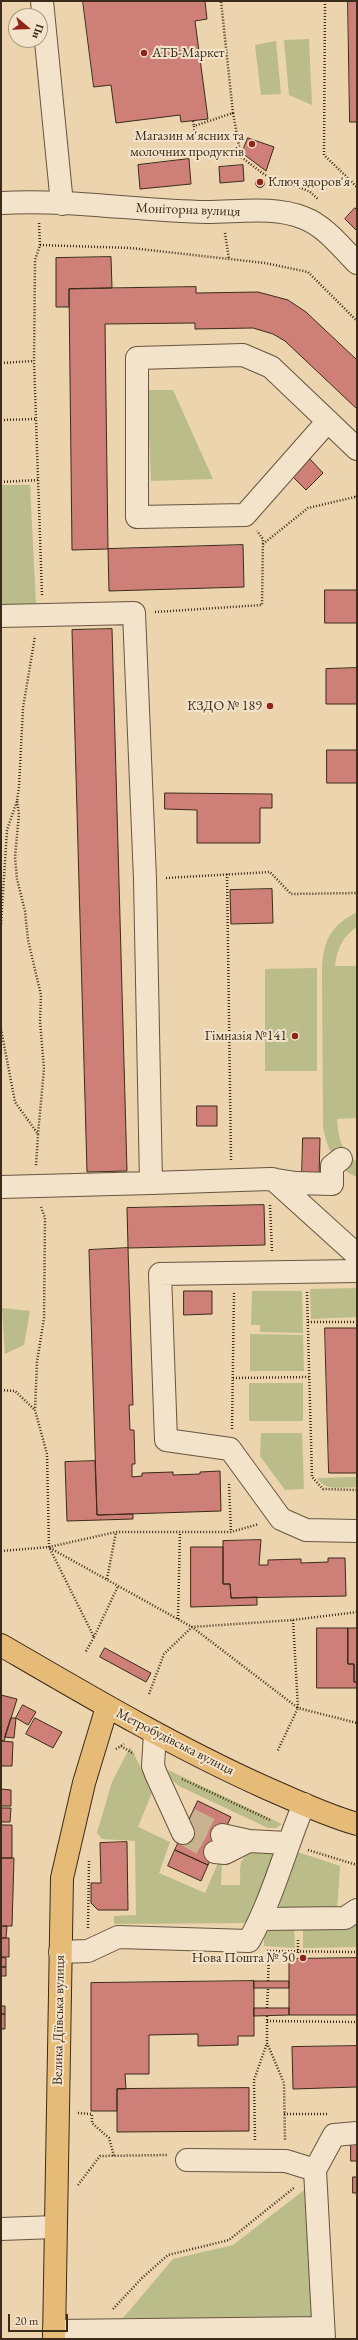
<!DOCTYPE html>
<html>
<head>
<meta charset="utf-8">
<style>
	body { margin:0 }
	#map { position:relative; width:358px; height:2340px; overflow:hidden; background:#ebd4ae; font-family:"EB Garamond",serif }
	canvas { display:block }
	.frame { position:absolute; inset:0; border:2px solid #3b2b1a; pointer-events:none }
	.north { position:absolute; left:8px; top:8px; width:40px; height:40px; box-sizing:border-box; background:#f2e3ca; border:1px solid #a99984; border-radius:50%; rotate:109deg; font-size:11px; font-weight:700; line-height:16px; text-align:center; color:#3b2b1a }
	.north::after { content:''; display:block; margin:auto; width:14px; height:18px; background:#8f2418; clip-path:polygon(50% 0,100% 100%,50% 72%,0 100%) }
	.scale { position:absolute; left:8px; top:2314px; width:60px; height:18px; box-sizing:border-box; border:2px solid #3b2b1a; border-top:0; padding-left:5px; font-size:12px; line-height:14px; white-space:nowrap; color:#3b2b1a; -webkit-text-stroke:3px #f2e3ca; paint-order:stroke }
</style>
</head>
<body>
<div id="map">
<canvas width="358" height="2340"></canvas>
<div class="frame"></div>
<div class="north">Пн</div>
<div class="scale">20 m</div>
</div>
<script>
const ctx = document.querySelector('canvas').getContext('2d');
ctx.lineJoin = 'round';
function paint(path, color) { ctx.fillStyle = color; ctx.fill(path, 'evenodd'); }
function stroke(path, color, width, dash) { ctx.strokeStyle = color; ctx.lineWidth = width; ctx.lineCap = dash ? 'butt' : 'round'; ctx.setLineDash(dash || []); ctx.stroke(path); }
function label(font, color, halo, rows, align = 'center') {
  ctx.font = font + ' "EB Garamond",serif'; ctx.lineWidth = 4; ctx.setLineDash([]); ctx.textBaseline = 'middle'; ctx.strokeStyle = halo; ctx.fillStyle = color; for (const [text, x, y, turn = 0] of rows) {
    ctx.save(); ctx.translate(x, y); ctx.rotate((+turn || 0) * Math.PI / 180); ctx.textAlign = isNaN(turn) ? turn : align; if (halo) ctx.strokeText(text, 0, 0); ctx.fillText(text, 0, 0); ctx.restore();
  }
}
paint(new Path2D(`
	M309,39l3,66 -23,-10 -5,-55z
	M276,41l5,53 -20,1 -6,-50z
	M147,390h26l40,89 -62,2z
	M1,485h29l6,119 -35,2z
	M357,912v15c-15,9 -20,23 -22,39h22v152l-20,1c2,21 3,29 20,43v15c-22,-8 -30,-29 -34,-50l-1,-160c2,-29 10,-42 35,-55z
	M317,968v103h-52v-102z
	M357,1288v29l-46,2 -1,-30z
	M252,1291h50l1,42 -43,-1v-7h-9z
	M2,1308l28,3 -6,34 -19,9z
	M250,1334l53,1 1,36h-54z
	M249,1383h54v38h-54z
	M261,1433h41l2,56 -19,1 -25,-34z
	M357,1477v10c-14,0 -32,5 -40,-9z
	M130,1747l23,43 -15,37 32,15 -11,31 46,20 13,-30h4l-1,22h19c1,-6 -1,-15 1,-22 5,-14 25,-12 36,-12l-26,69 -5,3 -132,1v-8l22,-1 -1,-74 -33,-2 -5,-6 15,-51z
	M168,1770l114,54 -6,4h-8l-89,-42 -7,-6z
	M292,1853h9l39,13 -3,45h-54l-9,-14z
	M357,1923v24l-54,1v-24z
	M294,1924l1,24 -31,-2v-9l4,-9z
	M312,2184v134h-189l50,-59 60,-14z`), '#babc89');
const building = new Path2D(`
	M83,1h122l2,18 -12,2 13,98 -27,3 -1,-7 -64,8 -5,-38 -17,2z
	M348,1h9v121h-7z
	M248,138l26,9 -8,24 -24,-18z
	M189,159l2,25 -51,5 -2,-24z
	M243,165l1,16 -24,2 -1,-16z
	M255.5 183a4.5 4.5 0 1 1 9 0a4.5 4.5 0 1 1-9 0Z
	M355,208l2,2v21l-12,-12z
	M111,257l1,31 -43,1v18h-13v-49z
	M196,287v6l62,-1 30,8 18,12 51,48v49l-72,-68 -12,-7 -20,-6 -58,1v-6l-90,1 3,225 -36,1 -3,-261z
	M309,458l14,15 -17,17 -15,-15z
	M243,545l1,42 -135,4 -1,-42z
	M325,590h32v33h-32z
	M112,629l15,542 -40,1 -15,-542z
	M357,668v36h-31v-35z
	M327,750h30v33h-30z
	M165,793l107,1v14h-12v35h-63v-33l-32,-1z
	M272,889l1,34 -42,1 -1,-34z
	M197,1106h20v20h-20z
	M303,1138h17l-1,40 -17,-1z
	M264,1205l1,40 -137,3 -1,-40z
	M128,1248l5,157h-4l1,25h4l1,34h-3v13l10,-1v-3l31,-1v3l27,-1v-2l20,-1 1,40 -124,4 -8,-265z
	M184,1291h28v23l-28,1z
	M325,1328h32v145h-28z
	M95,1461l2,54 36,-1v5l-66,2 -2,-59z
	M261,1540l-2,25h9v-5l33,-1v4l27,-1v-4h17l1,38 -115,2 -1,-14h-7v-43z
	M191,1547h32v37h7l1,14 26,-1v8l-66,2z
	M317,1628h31v36h6v18h3v6h-40z
	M348,1628h9v54h-3v-18h-6z
	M105,1648l46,25 -5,9 -46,-25z
	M1,1695l16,4 -13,42 -3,-1z
	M23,1705l13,7 -8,13 -12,-7z
	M11,1718h5l-2,20 -9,-1z
	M35,1718l27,14 -9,16 -27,-14z
	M1,1741l12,1 -1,24h-11z
	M1,1789l10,1v16h-10z
	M198,1801l33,16 -23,48 -33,-15z
	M1,1808h10l-1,14h-9z
	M1,1825h11v33h-11z
	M127,1842l1,68h-30l-7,-7v-20h10l-1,-40z
	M175,1850l33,15 -7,16 -33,-15z
	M1,1858h13l-2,68h-11z
	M1,1926h6l-1,12h-5z
	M1,1938h8v19h-8z
	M1,1957l5,1v9h-5z
	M357,1958v57h-68v-56z
	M1,1967h5v9h-5z
	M254,1981v55h-16v9l-40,1v-12l-49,1v39h-24l1,15h-9v22h-26v-128z
	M254,1981h35v7h-35z
	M1,2006h4v8h-4z
	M254,2008h35v7l-35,1z
	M1,2014h4v15h-4z
	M357,2046v41l-64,2 -1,-42z
	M249,2088v43l-132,1v-43z
	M351,2141h6v20h-6z
	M353,2177h4v16h-4z`);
paint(building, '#ce7f77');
stroke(building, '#3b2b1a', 1);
stroke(new Path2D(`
	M190,1819l32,16
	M183,1833l32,19`), '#c8b290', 22, [22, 11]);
const minor = new Path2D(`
	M42,1l20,203
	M1,203c69,-4 138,8 206,9 32,0 67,-6 97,6 21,8 37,29 53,45
	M328,421l-83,94 -108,2v-159l106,-3 28,12 86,82
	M1,616l133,-3 11,266 6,304 -150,4
	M273,1179l84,76
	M151,1183l119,-4 26,4 36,1v-18l9,-7
	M357,1271l-197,3 6,166 64,9 51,70 25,11 51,1
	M155,1733l-2,33 3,8 27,59
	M222,1835l27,6 38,2
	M215,1852l10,1 24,-12
	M261,1919l84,-1 12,-8
	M60,1952l28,-1 30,-14 131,4c24,-43 36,-92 55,-137
	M187,2160l99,1 29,9
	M1,2229l54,-2
	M54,2331l269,-3
	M324,2339l-9,-169 19,-35 23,-2`);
const major = new Path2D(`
	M1,1645c86,50 172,101 263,142 30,13 61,28 93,37
	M54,2339l8,-461 22,-95 23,-76`);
stroke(minor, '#67553f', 24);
stroke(major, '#3b2b1a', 24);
stroke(new Path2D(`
	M325,1l-1,154 33,32
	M233,113l8,44 24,18 44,16 10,9
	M193,121l1,5
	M195,136l-1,-10 39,-13 -12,-112
	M39,223l1,22 -5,15 -1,101 8,234
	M225,233l4,26
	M40,245l91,3 134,15 43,9 49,49
	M1,363l33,-2
	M1,420l34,-1
	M1,482l37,-2
	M263,544l45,-36 47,-11 2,2
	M155,612l107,-7 1,-66 -6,-8
	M17,801l2,13 -4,43 2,22 8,32 3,29 13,55 -1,26 4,48 -6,65
	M227,874l4,286
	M166,878l104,-6 21,22 66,-1
	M1,924l6,-94 10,-29 2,-14 4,-79 12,-72
	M1,1029l14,73 23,32 -2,32
	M270,1205l2,47
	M41,1207l4,11 -1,100 -7,44 -2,48 12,44 2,93 45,90 -9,16
	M307,1292l5,185 11,12 34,1
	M308,1322h49
	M233,1378l77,-1
	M1,1390l14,1 20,19
	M232,1429l2,-136
	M229,1484l2,48
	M50,1548l142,79 101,-7 64,-8
	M1,1551l48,-4 67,-15h115l28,-8
	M107,1579l9,-47
	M178,1619l2,-87
	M293,1620l5,88 59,15
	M94,1637l24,-51
	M149,1694l15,-40 28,-27 106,81 -21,44
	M121,1746l13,8
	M116,1749l8,-5
	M182,1779l88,41
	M308,1850l49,15
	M88,1928l1,-67
	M267,1951l90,1
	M298,1953v-14
	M268,1981l1,-28
	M267,2008l1,-20
	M267,2016v27l17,40 1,57
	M267,2021l90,1
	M78,2113l14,1v9l17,15 5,18
	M284,2114h45
	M255,2140l-1,-60 13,-37
	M78,2185l22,-29 68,-1
	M113,2309l29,-31 26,-23 61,-15 66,-53`), '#3b2b1a', 2.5, [1, 2]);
stroke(minor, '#f2e3ca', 22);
stroke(major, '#e6ba77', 22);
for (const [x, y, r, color] of [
	[144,53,4,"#8f2418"],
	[252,144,4,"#8f2418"],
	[260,182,4,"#8f2418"],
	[270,706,4,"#8f2418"],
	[295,1036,4,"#8f2418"],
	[303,1958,4,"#8f2418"]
]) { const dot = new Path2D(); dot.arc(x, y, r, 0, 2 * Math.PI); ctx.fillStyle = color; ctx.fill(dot); stroke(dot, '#f2e3ca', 1.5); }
label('14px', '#3b2b1a', '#f2e3ca', [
	["АТБ-Маркет",152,53,"left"],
	["Магазин м'ясних та",244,136],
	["молочних продуктів",244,152],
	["Ключ здоров'я",268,182,"left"],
	["КЗДО № 189",262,706],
	["Гімназія №141",287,1036],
	["Нова Пошта № 50",295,1958]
], 'right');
label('14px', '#3b2b1a', '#f2e3ca', [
	["Моніторна вулиця",188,210,2],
	["Метробудівська вулиця",175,1742,27],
	["Велика Діївська вулиця",59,2020,-89]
]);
</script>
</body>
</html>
